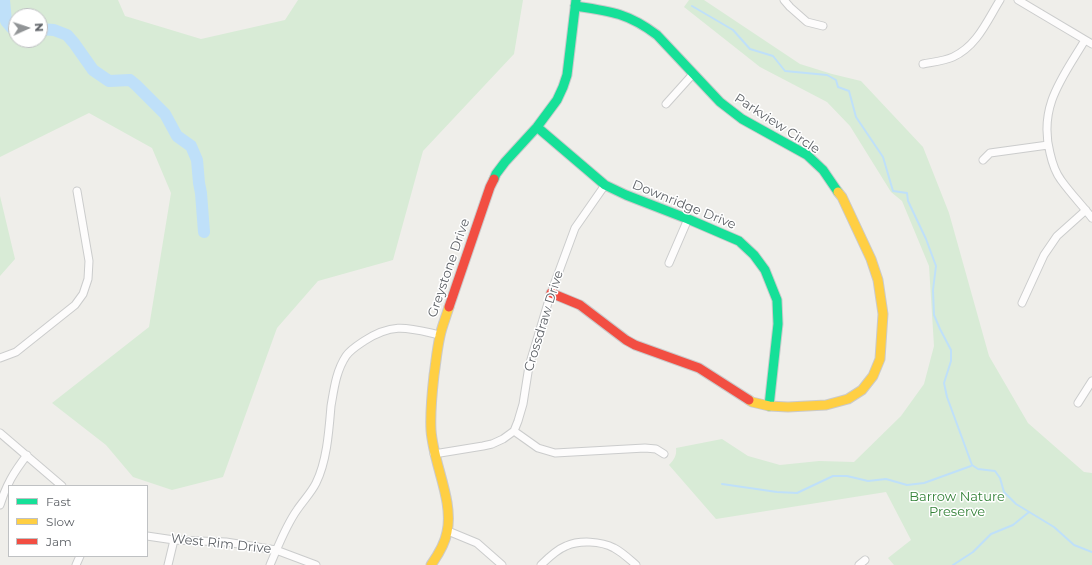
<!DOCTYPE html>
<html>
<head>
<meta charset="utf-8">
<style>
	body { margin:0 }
	#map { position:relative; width:1092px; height:565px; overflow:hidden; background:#efeeea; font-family:Montserrat,sans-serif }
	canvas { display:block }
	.legend { position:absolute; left:8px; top:485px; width:140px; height:72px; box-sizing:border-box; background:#fff; border:1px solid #bfc1c3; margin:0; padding:5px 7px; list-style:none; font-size:12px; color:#5f6368 }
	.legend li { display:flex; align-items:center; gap:8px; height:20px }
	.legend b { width:20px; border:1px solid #bfc1c3 }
	.north { position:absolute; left:8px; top:8px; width:40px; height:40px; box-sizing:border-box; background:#fff; border:1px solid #bfc1c3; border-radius:50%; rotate:87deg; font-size:11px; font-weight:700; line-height:16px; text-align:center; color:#5f6368 }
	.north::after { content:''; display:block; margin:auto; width:14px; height:18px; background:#919496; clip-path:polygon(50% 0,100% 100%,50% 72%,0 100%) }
</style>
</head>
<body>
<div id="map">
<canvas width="1092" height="565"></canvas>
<ul class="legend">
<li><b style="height:5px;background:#16e098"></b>Fast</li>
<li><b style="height:5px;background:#ffcf43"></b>Slow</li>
<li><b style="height:5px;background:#f24e42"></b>Jam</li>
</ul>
<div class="north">N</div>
</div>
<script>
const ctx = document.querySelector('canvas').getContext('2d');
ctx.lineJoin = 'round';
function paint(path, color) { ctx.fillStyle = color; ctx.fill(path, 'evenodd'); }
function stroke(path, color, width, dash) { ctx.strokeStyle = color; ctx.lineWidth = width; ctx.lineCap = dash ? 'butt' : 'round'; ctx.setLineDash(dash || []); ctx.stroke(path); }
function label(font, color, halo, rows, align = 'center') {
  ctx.font = font + ' Montserrat,sans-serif'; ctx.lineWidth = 3; ctx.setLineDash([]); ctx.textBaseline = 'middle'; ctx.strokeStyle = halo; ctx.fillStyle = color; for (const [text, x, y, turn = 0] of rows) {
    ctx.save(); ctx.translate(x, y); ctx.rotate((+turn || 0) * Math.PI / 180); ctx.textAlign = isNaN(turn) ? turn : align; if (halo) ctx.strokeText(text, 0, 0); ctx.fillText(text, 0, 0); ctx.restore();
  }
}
paint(new Path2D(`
	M0,0h118l7,16 76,23 84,-19 13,-20h225l-9,54 -91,97 -30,109 -75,21 -41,47 -54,149 -51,13 -39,-13 -27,-32 -54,-42 97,-76 22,-134 -19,-45 -63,-35 -89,44zM16,16h24v24h-24z
	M689,0h15l96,64 32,10 29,7 62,66 26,66 40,143 39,67 56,49 8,1v92h-198l-6,-7 23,-18 -25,-48 -170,27 -47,-54c5,-5 8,-10 7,-17l46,-9 26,17 32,9 39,-4 35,1 47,-46 23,-32 10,-38 -5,-80 -27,-65 -11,-9 -41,-66 -23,-24 -67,-35 -76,-60z
	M0,196l15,63 -15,17z`), '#d8ebd6');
stroke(new Path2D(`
	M692,6l41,24 17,19 23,7 12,15 42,4 9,5 2,7 11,4 7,26 27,40 10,34 14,2 1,8 18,38 10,27 -3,24 1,25 6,14 11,21v11l-7,22 3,14 25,68 6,4 17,2 5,7 4,14 12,12 38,23 20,18 18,7
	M722,484l55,8 20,1 36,-17h14l21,5 18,-2 21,6 17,-2 47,-17
	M953,565l20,-13 18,-18 22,-9 16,-13`), '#bfe0f9', 2);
stroke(new Path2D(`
	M4,0l2,21 6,7h4
	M40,29l14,1 13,5 7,8 19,27 16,11 21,-1 6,5 29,29 12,22 14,10 6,14 2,23 2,10 3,39`), '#bfe0f9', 12);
const street = new Path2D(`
	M784,0l6,7 17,15 16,4
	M1018,0l74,44
	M1085,40c-22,37 -47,66 -35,113 2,9 5,19 11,27 10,14 21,25 31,38
	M923,64c10,-2 21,-3 30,-7 24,-11 34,-36 47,-57
	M666,104l27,-30
	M983,160l7,-7 58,-8
	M669,263l19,-44
	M1022,303l22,-48 13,-19 29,-26
	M0,358l16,-6 59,-47 8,-11 5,-15 1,-18 -12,-70
	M1078,403l14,-22
	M514,431l24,17 17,5 90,-5 11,1 8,5
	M0,433l62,53
	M434,454l49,-8 9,-2 11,-5 11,-8 4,-10 5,-17 6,-38 22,-73 24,-65 30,-43
	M0,505c6,-20 14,-33 27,-50
	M448,531l29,12 25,22
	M147,536l27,4 52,2 50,8 40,15
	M76,565l4,-9
	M168,565l6,-25
	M270,565c8,-18 15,-38 27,-55 6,-9 14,-17 19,-27 11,-22 13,-53 15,-77 3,-17 5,-35 15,-50 4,-6 12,-11 18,-15 30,-19 44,-13 76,-6
	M541,565c7,-7 15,-15 25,-19 13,-6 35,-5 48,2 8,4 15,11 22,17
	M859,565l6,-5`);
const fast = new Path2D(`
	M575,6c35,5 53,7 82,29l63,67 22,17 65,36 16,15 15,22
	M537,127l68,58 21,10 62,24 51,22 15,14 11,15 12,30 1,24 -9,82
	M494,179l2,-5 9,-12 32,-35 20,-27 6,-13 4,-12 9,-75`);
const slow = new Path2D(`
	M749,400l3,2 17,4 19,1 38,-2 22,-6 14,-9 11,-14 7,-17 3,-45 -5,-34 -7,-21 -29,-62 -4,-5
	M431,565c7,-10 14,-21 16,-33 7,-31 -14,-69 -16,-102 -1,-18 1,-37 3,-55 2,-13 3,-26 6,-39 2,-10 6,-19 9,-29`);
const jam = new Path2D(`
	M551,293l29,12 46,35 9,5 64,23 50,32
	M449,307l41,-120 4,-8`);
stroke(street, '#cbcccc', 9);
stroke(fast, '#cacacb', 11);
stroke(slow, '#cacacb', 11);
stroke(jam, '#cacacb', 11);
stroke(street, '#fdfcfc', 7);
stroke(fast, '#16e098', 9);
stroke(slow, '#ffcf43', 9);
stroke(jam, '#f24e42', 9);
label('13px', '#5f6368', '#fff', [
	["Parkview Circle",777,124,33],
	["Downridge Drive",684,205,22],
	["Greystone Drive",449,268,-71],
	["Crossdraw Drive",544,321,-73],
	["West Rim Drive",221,544,6]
]);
label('13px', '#348238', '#fff', [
	["Barrow Nature",957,497],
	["Preserve",957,512]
]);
</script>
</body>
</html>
